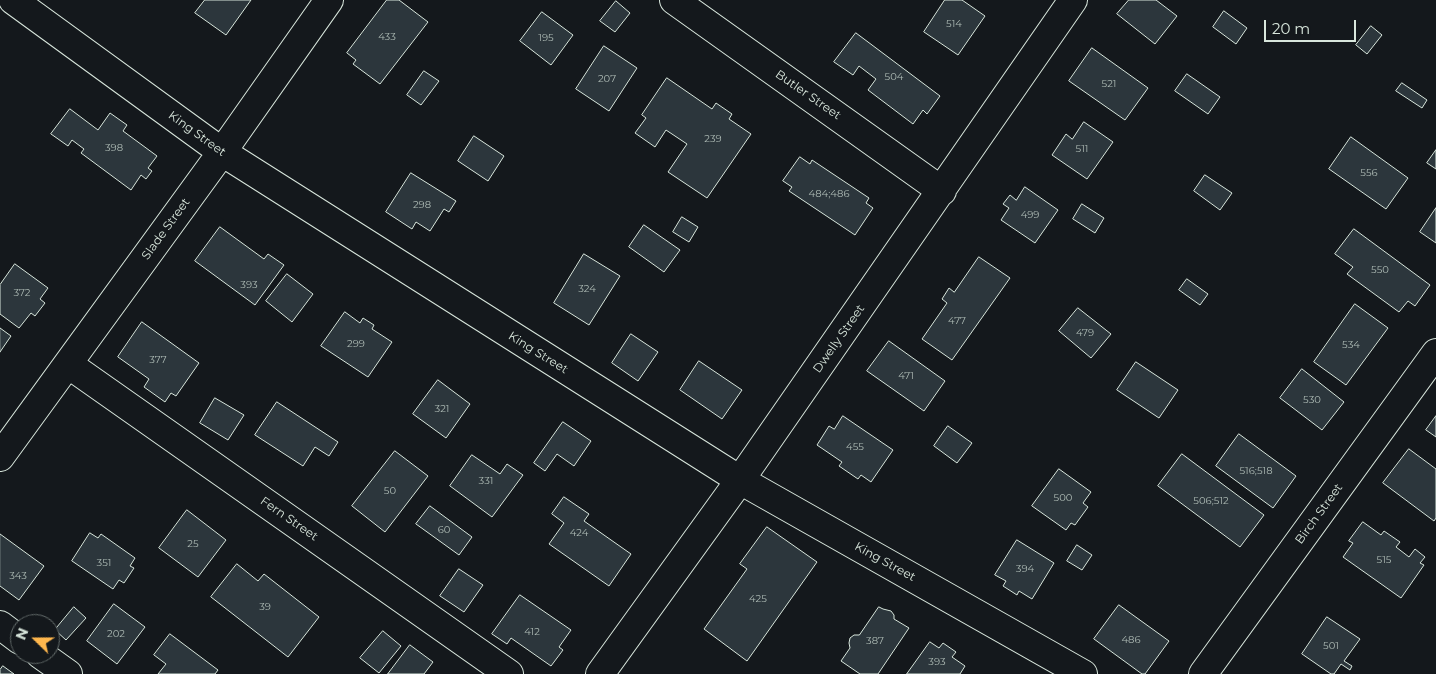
<!DOCTYPE html>
<html>
<head>
<meta charset="utf-8">
<style>
	body { margin:0 }
	#map { position:relative; width:1436px; height:674px; overflow:hidden; background:#14181c; font-family:Montserrat,sans-serif }
	canvas { display:block }
	.north { position:absolute; left:10px; top:614px; width:50px; height:50px; box-sizing:border-box; background:#14181c; border:1px solid #626a69; border-radius:50%; rotate:292deg; font-size:14px; font-weight:700; line-height:20px; text-align:center; color:#d8e6dc }
	.north::after { content:''; display:block; margin:auto; width:18px; height:22px; background:#ffb74d; clip-path:polygon(50% 0,100% 100%,50% 72%,0 100%) }
	.scale { position:absolute; left:1264px; top:20px; width:92px; height:22px; box-sizing:border-box; border:2px solid #d8e6dc; border-top:0; padding-left:6px; font-size:15px; line-height:18px; white-space:nowrap; color:#d8e6dc; -webkit-text-stroke:4px #14181c; paint-order:stroke }
</style>
</head>
<body>
<div id="map">
<canvas width="1436" height="674"></canvas>
<div class="north">N</div>
<div class="scale">20 m</div>
</div>
<script>
const ctx = document.querySelector('canvas').getContext('2d');
ctx.lineJoin = 'round';
function paint(path, color) { ctx.fillStyle = color; ctx.fill(path, 'evenodd'); }
function stroke(path, color, width, dash) { ctx.strokeStyle = color; ctx.lineWidth = width; ctx.lineCap = dash ? 'butt' : 'round'; ctx.setLineDash(dash || []); ctx.stroke(path); }
function label(font, color, halo, rows, align = 'center') {
  ctx.font = font + ' Montserrat,sans-serif'; ctx.lineWidth = 4; ctx.setLineDash([]); ctx.textBaseline = 'middle'; ctx.strokeStyle = halo; ctx.fillStyle = color; for (const [text, x, y, turn = 0] of rows) {
    ctx.save(); ctx.translate(x, y); ctx.rotate((+turn || 0) * Math.PI / 180); ctx.textAlign = isNaN(turn) ? turn : align; if (halo) ctx.strokeText(text, 0, 0); ctx.fillText(text, 0, 0); ctx.restore();
  }
}
const building = new Path2D(`
	M205,0h46l-25,35 -31,-22z
	M387,0h12l29,22 -48,62 -27,-20 3,-4 -9,-7z
	M945,0h17l23,16 -27,39 -34,-23z
	M1129,0h27l21,16 -22,28 -38,-30z
	M616,1l14,12 -15,19 -15,-11z
	M1224,11l23,17 -11,16 -23,-17z
	M542,12l31,23 -22,30 -31,-24z
	M1371,26l11,9 -15,19 -11,-9z
	M856,33l84,63 -13,18 -4,-4 -10,14 -45,-34 8,-11 -17,-13 -6,9 -19,-13z
	M604,46l33,22 -28,43 -33,-22z
	M1092,48l56,40 -23,32 -56,-39z
	M424,71l15,10 -18,24 -14,-10z
	M1187,74l33,23 -12,17 -33,-23z
	M667,78l45,31 4,-6 16,11 -3,5 22,15 -44,64 -39,-26 19,-28 -21,-14 -11,17 -20,-14 11,-15 -4,-3z
	M1402,83l25,17 -5,8 -26,-17z
	M70,109l28,21 12,-17 17,12 -4,6 34,25 -9,12 4,3 -6,8 -5,-4 -10,15 -50,-37 3,-4 -12,-9 -4,6 -17,-12z
	M1084,122l29,20 -26,37 -35,-24 14,-21 6,5z
	M474,136l30,20 -16,25 -30,-20z
	M1351,137l57,41 -22,31 -57,-40z
	M1436,150v19l-9,-6z
	M800,157l10,7 2,-4 57,38 -3,5 7,5 -18,27 -66,-44 3,-4 -9,-6z
	M411,173l45,28 -7,11 -5,-3 -14,22 -14,-9 -4,7 -26,-17z
	M1205,175l27,18 -12,17 -26,-19z
	M1025,187l33,23 -23,33 -34,-23 8,-12 -6,-4 7,-9 6,5z
	M1082,204l22,14 -9,15 -22,-14z
	M1436,208v35l-16,-11z
	M682,217l16,10 -9,15 -16,-10z
	M644,225l36,25 -16,22 -35,-25z
	M220,227l44,32 4,-5 16,11 -29,40 -60,-44z
	M1354,229l76,56 -15,21 -7,-5 -9,11 -52,-38 6,-7 -18,-13z
	M584,254l36,22 -31,49 -35,-22z
	M979,257l31,21 -58,82 -30,-21 25,-36 -5,-4 7,-11 5,4z
	M15,264l33,24 -8,11 5,4 -10,13 -4,-3 -12,15 -19,-14v-29z
	M287,274l26,20 -21,28 -26,-21z
	M1187,279l21,15 -8,11 -21,-15z
	M1355,304l33,24 -42,57 -32,-23z
	M1078,308l33,26 -20,24 -32,-27z
	M345,312l15,11 3,-5 11,7 -2,4 20,13 -24,35 -47,-31z
	M142,322l57,41 -23,33 -5,-3 -6,9 -21,-15 5,-8 -31,-22z
	M0,328l11,8 -11,16z
	M631,334l27,18 -20,29 -26,-18z
	M889,341l56,40 -21,30 -57,-40z
	M699,361l43,29 -20,29 -42,-29z
	M1136,362l42,28 -19,28 -42,-28z
	M1302,369l42,33 -22,28 -42,-32z
	M438,380l32,24 -24,34 -33,-24z
	M215,398l29,17 -16,25 -28,-17z
	M277,402l61,40 -9,14 -14,-9 -12,19 -48,-31z
	M843,416l50,34 -22,32 -10,-7 -3,4 -19,-13 3,-4 -25,-17 12,-19 5,3z
	M1436,416v21l-10,-7z
	M563,422l28,19 -17,25 -17,-12 -12,17 -11,-8z
	M948,426l24,17 -15,20 -23,-17z
	M1239,434l57,42 -23,32 -57,-42z
	M1409,449l27,20v49l-2,3 -51,-38z
	M395,451l33,25 -43,56 -33,-26z
	M1182,454l82,61 -24,32 -82,-61z
	M472,455l28,19 7,-10 16,11 -31,42 -42,-31z
	M1059,469l32,23 -8,11 5,4 -13,18 -4,-2 -5,7 -34,-24z
	M564,497l25,17 -5,7 47,33 -22,32 -60,-42 15,-21 -12,-9z
	M430,506l42,31 -13,18 -43,-31z
	M187,510l39,30 -28,37 -39,-29z
	M1363,522l18,13 3,-4 16,11 -4,5 13,10 6,-8 10,8 -5,6 4,2 -23,33 -58,-41 10,-14 -4,-2z
	M767,527l50,35 -70,99 -43,-32 43,-60 -7,-5z
	M90,533l8,5 3,-4 34,24 -5,8 4,2 -10,15 -5,-3 -6,9 -41,-28z
	M0,534l44,32 -25,34 -19,-14z
	M1017,540l37,23 -22,36 -13,-8 -2,4 -14,-9 3,-5 -11,-6z
	M1077,545l15,10 -10,15 -15,-9z
	M237,564l21,17 6,-7 55,43 -31,40 -77,-60z
	M459,569l24,16 -19,27 -24,-16z
	M520,595l51,35 -12,17 4,3 -12,16 -40,-28 -4,6 -15,-10z
	M114,604l31,23 -28,37 -30,-23z
	M1119,605l50,36 -24,33h-3l-48,-35z
	M74,607l12,11 -20,22 -11,-10z
	M879,607l4,2 8,2 3,4v4l15,9 -31,46h-18l-19,-13 9,-13 -1,-5 1,-5 4,-3h5z
	M1327,617l33,22 -16,22 8,5 -2,4 -9,-6 -7,10h-3l-29,-20z
	M383,631l18,15 -22,27 -19,-15z
	M170,634l48,36 -3,4h-57l8,-10 -12,-9z
	M930,642l9,6 4,-5 13,9 -4,5 13,9 -5,8h-53z
	M410,645l23,17 -9,12h-36z
	M3,666l11,8h-14v-4z`);
paint(building, '#2c363c');
stroke(building, '#d8e6dc', 1);
const minor = new Path2D(`
	M13,0l209,152 518,328 343,194
	M674,0l268,191
	M68,364l441,310
	M0,457l222,-305 107,-152
	M0,625l20,15
	M40,654l28,20
	M600,674l140,-194 333,-480
	M1203,674l233,-321`);
stroke(minor, '#d8e6dc', 30);
stroke(minor, '#14181c', 28);
label('10px', '#adbab4', null, [
	["514",954,24],
	["433",387,37],
	["195",546,38],
	["504",894,77],
	["207",607,79],
	["521",1109,84],
	["239",713,139],
	["398",114,148],
	["511",1082,149],
	["556",1369,173],
	["484;486",829,194],
	["298",422,205],
	["499",1030,215],
	["550",1380,270],
	["393",249,285],
	["324",587,289],
	["372",22,293],
	["477",957,321],
	["479",1085,333],
	["299",356,344],
	["534",1351,345],
	["377",158,360],
	["471",906,376],
	["530",1312,400],
	["321",442,409],
	["455",855,447],
	["516;518",1256,471],
	["331",486,481],
	["50",390,491],
	["500",1063,498],
	["506;512",1211,501],
	["60",444,530],
	["424",579,533],
	["25",193,544],
	["515",1384,560],
	["351",104,563],
	["394",1025,569],
	["343",18,576],
	["425",758,599],
	["39",265,607],
	["412",532,632],
	["202",116,634],
	["486",1131,640],
	["387",875,641],
	["501",1331,646],
	["393",937,662]
]);
label('12px', '#d8e6dc', '#14181c', [
	["Butler Street",808,95,35],
	["King Street",197,134,36],
	["Slade Street",166,229,-54],
	["Dwelly Street",839,339,-55],
	["King Street",538,353,32],
	["Birch Street",1319,514,-54],
	["Fern Street",289,519,35],
	["King Street",885,562,29]
]);
</script>
</body>
</html>
